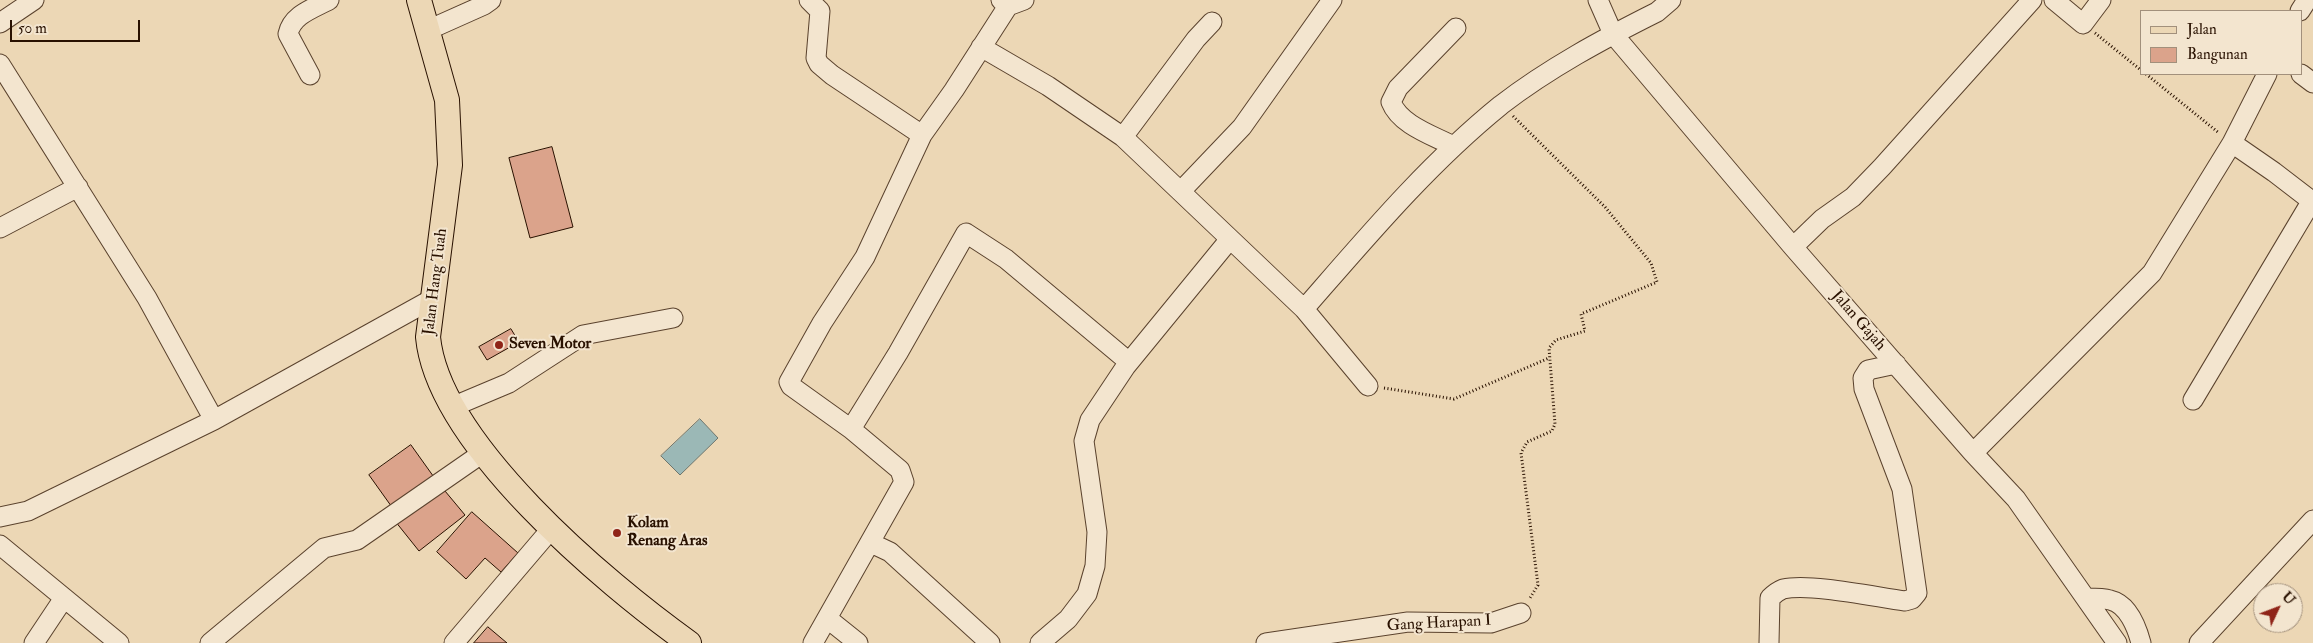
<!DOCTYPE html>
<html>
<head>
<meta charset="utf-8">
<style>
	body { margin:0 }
	#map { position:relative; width:2313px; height:643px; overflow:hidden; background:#ecd7b5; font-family:"IM FELL Double Pica",serif }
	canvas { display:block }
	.legend { position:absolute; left:2140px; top:10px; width:162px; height:65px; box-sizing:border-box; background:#f3e5cf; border:1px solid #a2907c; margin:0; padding:6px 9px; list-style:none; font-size:15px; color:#291100 }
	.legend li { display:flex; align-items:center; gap:10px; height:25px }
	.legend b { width:25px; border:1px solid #a2907c }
	.north { position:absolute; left:2253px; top:583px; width:50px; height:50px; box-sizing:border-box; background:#f3e5cf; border:1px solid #a2907c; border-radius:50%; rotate:47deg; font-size:14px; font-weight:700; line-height:20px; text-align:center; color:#291100 }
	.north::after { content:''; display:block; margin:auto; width:18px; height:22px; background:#8f2418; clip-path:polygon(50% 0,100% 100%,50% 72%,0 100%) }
	.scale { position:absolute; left:10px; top:20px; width:130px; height:22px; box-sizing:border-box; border:2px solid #291100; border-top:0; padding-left:6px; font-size:15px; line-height:18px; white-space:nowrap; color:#291100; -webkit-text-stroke:4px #f3e5cf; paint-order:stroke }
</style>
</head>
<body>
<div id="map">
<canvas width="2313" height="643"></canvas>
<ul class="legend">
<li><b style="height:6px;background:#ecd7b5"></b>Jalan</li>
<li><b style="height:14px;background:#dba38b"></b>Bangunan</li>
</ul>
<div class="north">U</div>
<div class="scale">50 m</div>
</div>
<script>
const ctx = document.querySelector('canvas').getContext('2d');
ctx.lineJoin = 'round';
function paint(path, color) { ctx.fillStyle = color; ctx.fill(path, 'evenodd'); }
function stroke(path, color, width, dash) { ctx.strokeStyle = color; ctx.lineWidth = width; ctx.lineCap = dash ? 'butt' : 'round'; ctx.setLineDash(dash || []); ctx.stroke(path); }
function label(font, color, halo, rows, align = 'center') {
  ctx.font = font + ' "IM FELL Double Pica",serif'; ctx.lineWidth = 4; ctx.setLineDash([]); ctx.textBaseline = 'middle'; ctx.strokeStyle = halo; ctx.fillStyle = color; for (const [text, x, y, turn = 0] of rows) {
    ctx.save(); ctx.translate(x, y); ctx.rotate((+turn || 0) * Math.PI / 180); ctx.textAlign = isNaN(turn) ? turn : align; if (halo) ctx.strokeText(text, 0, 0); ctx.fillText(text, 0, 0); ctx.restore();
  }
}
const water = new Path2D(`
	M700,419l18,19 -38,37 -19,-19z`);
paint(water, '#9bb8b6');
stroke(water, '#6d756d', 1);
const building = new Path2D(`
	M552,147l21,80 -43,11 -21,-80z
	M511,329l8,13 -32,18 -8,-13z
	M411,445l25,35 -42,30 -25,-35z
	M440,485l25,30 -46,36 -24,-30z
	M472,512l46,41 -17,19 -16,-14 -19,21 -29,-27z
	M488,627l19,16h-33z`);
paint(building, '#dba38b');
stroke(building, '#291100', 1);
const minor = new Path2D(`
	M809,0l11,11 -4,47 3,6 13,11 90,60
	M1598,0l15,34 180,213 180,206 43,46 101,144
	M2054,0l29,24 18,-24
	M1008,6l16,-6
	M2300,11l7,-11
	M0,23l34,-23
	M428,30l56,-25 7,-5
	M981,47l67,39 75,51 181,172 64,77
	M0,64l147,234 67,122
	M2301,74l12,9
	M310,75l-22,-41c4,-19 24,-25 41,-34
	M1123,137l73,-98 16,-17
	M2232,143l42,29 39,30
	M1453,146c-21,-11 -53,-21 -62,-44l7,-14 58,-60
	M1181,191l61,-64 90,-127
	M0,228l78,-41
	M1793,247l29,-28 31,-22 29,-30 150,-167
	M1304,309c62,-71 123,-144 197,-204 48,-37 102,-66 156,-93l14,-12
	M2193,400l118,-198
	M452,407l57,-24 74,-48 90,-17
	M851,429l47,-76 68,-120 40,26 123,103
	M1973,453l179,-180 80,-130 35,-69
	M0,517l28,-6 186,-91 220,-122
	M871,543l19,9 100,91
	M0,545l119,98
	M2087,598c7,0 16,0 23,2 18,4 27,28 31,43
	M828,619l30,24
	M34,643l30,-45
	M210,643l114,-95 33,-8 127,-88
	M454,643l98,-115
	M813,643l91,-161 -4,-12 -49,-41 -60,-43 -2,-4 33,-59 43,-66 57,-122 32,-45 54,-84 -7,-6
	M1040,643l28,-24 19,-25 8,-28 2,-34 -13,-91 6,-21 36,-54 104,-127
	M1266,643l142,-21 83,1 30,-10
	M1769,643l1,-45c4,-4 8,-7 13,-9 28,-6 92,8 122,12l7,-2 5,-6 -15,-104 -38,-100 -1,-11 5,-8 28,-6
	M2199,643l114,-123`);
const major = new Path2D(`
	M419,0l28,100 3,65 -22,172c10,106 177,246 261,306`);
stroke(minor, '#5a422d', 21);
stroke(major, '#291100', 26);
stroke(new Path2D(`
	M2095,33l47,38
	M2146,74l73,59
	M1513,116l92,91 46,56 6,19 -76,32 4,17 -29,9 -7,8 6,76 -3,7 -25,11 -6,11 17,132 -8,13
	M1384,388l70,11 95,-41`), '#291100', 3, [1, 2.5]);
stroke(minor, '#f3e5cf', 19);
stroke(major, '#ecd7b5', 24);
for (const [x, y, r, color] of [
	[499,345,5,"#8f2418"],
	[617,533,5,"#8f2418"]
]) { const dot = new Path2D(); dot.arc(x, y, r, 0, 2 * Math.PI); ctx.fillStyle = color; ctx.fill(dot); stroke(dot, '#f3e5cf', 2); }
label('16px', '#291100', '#f3e5cf', [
	["Jalan Hang Tuah",436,282,-83],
	["Jalan Gajah",1858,321,49],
	["Gang Harapan I",1439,624,-3]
]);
label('bold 16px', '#291100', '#f3e5cf', [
	["Seven Motor",509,345],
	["Kolam",627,524],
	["Renang Aras",627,542]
], 'left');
</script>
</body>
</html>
